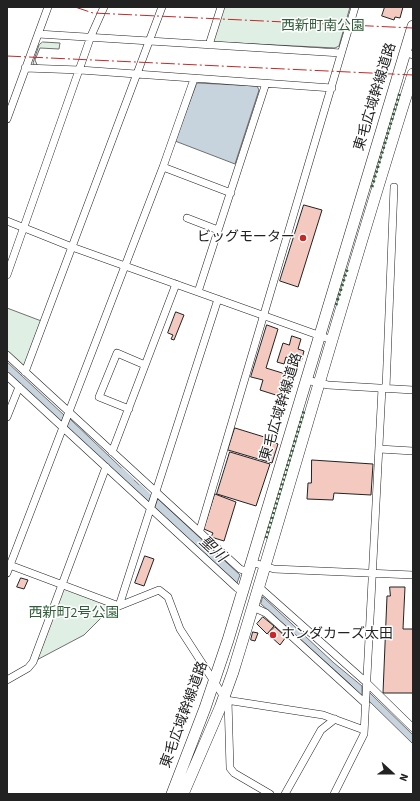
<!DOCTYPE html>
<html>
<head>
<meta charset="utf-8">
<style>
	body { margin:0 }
	#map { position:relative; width:420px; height:801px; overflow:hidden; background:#fff; font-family:"Source Sans 3",sans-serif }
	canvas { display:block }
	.frame { position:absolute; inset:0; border:8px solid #222; pointer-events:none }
	.north { position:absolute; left:372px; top:753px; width:40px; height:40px; -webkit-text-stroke:3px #fff; paint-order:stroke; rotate:111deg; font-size:11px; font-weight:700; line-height:16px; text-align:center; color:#222 }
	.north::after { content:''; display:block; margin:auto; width:14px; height:18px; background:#222; clip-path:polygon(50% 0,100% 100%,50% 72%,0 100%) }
</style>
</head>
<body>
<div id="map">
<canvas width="420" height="801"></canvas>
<div class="frame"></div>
<div class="north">N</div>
</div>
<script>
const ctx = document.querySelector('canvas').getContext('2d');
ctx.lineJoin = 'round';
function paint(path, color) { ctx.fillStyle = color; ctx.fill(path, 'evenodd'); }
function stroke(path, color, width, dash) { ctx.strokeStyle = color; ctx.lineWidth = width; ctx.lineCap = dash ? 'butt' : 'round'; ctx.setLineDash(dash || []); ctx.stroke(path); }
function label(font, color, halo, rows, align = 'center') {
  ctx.font = font + ' "Source Sans 3","Noto Sans JP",sans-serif'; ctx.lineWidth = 3; ctx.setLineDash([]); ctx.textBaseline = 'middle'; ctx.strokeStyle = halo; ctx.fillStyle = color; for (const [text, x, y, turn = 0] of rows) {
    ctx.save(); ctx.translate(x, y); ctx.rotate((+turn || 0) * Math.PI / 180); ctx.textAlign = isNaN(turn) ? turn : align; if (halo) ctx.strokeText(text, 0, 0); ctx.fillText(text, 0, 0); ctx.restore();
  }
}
const green = new Path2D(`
	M224,7h126l-11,39 -4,2 -121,-6 -2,-3z
	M43,42l17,1 -1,6 -19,-1 -5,12 3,7h-3l-2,-4 6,-18z
	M7,308l37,14 -18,48 -19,-18z
	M61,584l51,19 -12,16 -16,16 -51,27z`);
paint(green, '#e0efe3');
stroke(green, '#6f6f6f', 1);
const water = new Path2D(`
	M198,83l59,3 2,4 -24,74 -60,-23 21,-56z
	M7,362l57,53 -3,8 -54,-50z
	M70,419l81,77 -3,7 -81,-76z
	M158,499l82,76 -3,8 -82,-75z
	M263,597l71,66 28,23v11l-12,-13 -89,-80z
	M370,693l43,42v9l-44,-43z`);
paint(water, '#c7d3dd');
stroke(water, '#6f6f6f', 1);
stroke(new Path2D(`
	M122,469l11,10
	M140,485l11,11`), '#c7d3dd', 2);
const building = new Path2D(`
	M385,7h18l-3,11 -5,-1 -1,3 -12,-4z
	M304,205l18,5 -24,77 -18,-6z
	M176,312l8,3 -10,25 -3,-1 2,-4 -5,-2z
	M267,325l11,4 -12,39 26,8 -4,13 -6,-3 -3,10 -19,-6 3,-10 -12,-3z
	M292,336l9,3 -3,10 6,2 -3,11 -15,-5 -2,7 -7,-2 6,-19 6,2z
	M235,428l39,12 -1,2 5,2 -6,19 -44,-13z
	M230,452l40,12 -14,42 -39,-12z
	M312,460l61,4 -2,31 -37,-2 -1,7 -26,-1 1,-16h3z
	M215,494l21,8 -12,39 -13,-4 2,-4 -9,-4z
	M145,556l9,3 -10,27 -9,-3z
	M21,578l7,2 -4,9 -7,-2z
	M390,587h15l-2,42h10v64h-30l4,-97h3z
	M263,617l11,9 -7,8 -10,-10z
	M275,627l11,10 -6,8 -12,-11z
	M253,632l5,1 -3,8 -4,-1z`);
paint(building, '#f3c9c0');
stroke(building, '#222', 1);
const minor = new Path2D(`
	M38,34l303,19
	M209,45l12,-38
	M405,52l8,3
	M25,68l55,2 252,18
	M7,119l41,-112
	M163,167l68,26
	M187,218l31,12
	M7,221l65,26 260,93
	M7,275l84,-239 13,-29
	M198,292l68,-209
	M7,355l233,214 8,3
	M25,372l137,-365
	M7,376l230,212 6,3
	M306,380l22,5 85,5
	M386,388l8,-201
	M129,409l-30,-12 18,-44 28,12
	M7,417l12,-30
	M379,449l34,2
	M112,452l64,-168
	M200,530l155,-523
	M251,562l23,7 139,6
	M7,564l112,42 40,-16 9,7 12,32 46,71 97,15 41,15
	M7,573l156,-406 31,-88
	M259,587l108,96 46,45
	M119,606l99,-307
	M253,607l13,6 100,91
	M7,680l21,-12 5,-6 73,-195
	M228,700l2,68 4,5 36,21
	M285,794l36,-64 14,-11
	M334,794l30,-60 18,-346`);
const highway = new Path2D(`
	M172,794l33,-86 23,-68 185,-614
	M183,794l37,-86 13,-36c61,-199 117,-400 180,-598`);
stroke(minor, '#222', 8);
stroke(highway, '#222', 12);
stroke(minor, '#fff', 7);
stroke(highway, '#fff', 11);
stroke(new Path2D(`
	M372,187l28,-95
	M336,305l12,-38
	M266,538l38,-127`), '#2f5e38', 3, [2, 3]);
stroke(new Path2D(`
	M75,7l18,6 320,15
	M7,56l406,19`), '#c62828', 1, [14, 3, 2, 3]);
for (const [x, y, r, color] of [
	[303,238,4,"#c62828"],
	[273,635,4,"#c62828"]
]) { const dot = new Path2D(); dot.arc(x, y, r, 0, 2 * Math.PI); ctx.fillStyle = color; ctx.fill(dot); stroke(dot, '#fff', 1.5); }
label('14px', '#2f5e38', '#fff', [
	["西新町南公園",323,27],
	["西新町2号公園",74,614]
]);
label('14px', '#222', '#fff', [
	["東毛広域幹線道路",376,97,-73],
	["東毛広域幹線道路",282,407,-73],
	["東毛広域幹線道路",185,715,-70]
]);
label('14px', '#222', '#fff', [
	["ビッグモーター",295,238],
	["ホンダカーズ太田",281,635,"left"]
], 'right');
label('italic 15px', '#222', '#fff', [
	["聖川",212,550,43]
]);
</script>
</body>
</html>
